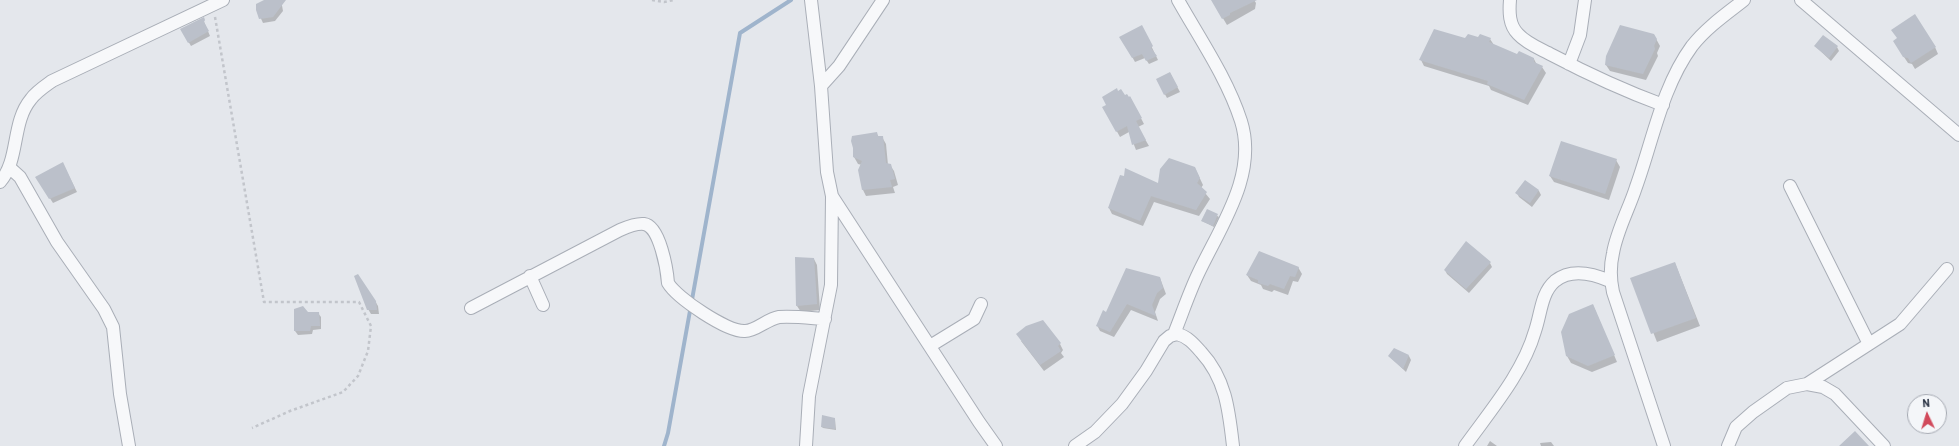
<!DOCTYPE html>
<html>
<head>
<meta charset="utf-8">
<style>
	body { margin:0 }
	#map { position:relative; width:1959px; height:446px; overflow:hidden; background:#e4e7ec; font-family:Barlow,sans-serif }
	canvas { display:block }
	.north { position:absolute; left:1907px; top:394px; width:40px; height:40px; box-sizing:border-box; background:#f4f6f9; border:1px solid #a4a8b1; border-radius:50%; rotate:356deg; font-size:11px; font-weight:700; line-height:16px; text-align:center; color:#2b3445 }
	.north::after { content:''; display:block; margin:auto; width:14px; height:18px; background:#d1495b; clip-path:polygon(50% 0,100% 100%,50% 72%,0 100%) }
</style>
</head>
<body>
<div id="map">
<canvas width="1959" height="446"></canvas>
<div class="north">N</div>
</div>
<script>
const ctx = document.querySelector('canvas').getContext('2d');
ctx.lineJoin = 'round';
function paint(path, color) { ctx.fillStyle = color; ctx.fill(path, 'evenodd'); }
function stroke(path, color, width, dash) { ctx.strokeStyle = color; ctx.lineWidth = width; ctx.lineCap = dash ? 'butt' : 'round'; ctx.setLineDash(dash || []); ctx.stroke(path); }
paint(new Path2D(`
	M266,0h15l2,11 -8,10 -12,2 -6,-13z
	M1212,0h42l2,3 -1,6 -28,16z
	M203,19l7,17 -19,10 -10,-17z
	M1144,31l14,29 -9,4 -4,-6 -10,4 -14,-25z
	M1654,35l6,11 -3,7 1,3 -12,24 -36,-9 -4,-6z
	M1478,38l12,1 4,6 24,10 16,4 3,6 5,2 4,6 -18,32 -37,-15 -2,-4 -65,-20 -3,-6 44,-21z
	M1815,46l22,1 2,4 -8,10z
	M1935,47l3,7 -23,15 -3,-5 -4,-1 -10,-15z
	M1170,73l10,19 -13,6 -10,-18z
	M1118,92l7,5h5l14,27 -6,3 11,19 -13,4 -7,-18 -9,5 -16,-29z
	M876,133l3,4h3l4,7 2,21h2l4,6 4,14 -5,2 2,6 -29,3 -3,-6 -4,-20 3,-5 -4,-1 -4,-7z
	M1616,160l4,7 -11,33 -55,-18 -4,-6z
	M65,168l12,24 -24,11 -17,-26z
	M1195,168l8,17 -2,3 9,11 -11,17 -45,-14 -11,24 -31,-12 -3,-6z
	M1525,181l14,10 2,4 -9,12 -13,-10 -2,-4z
	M1207,210l12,7 -5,10 -12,-6z
	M814,259l3,6 3,45 -19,2 -4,-6z
	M1490,263l2,4 -23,26 -22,-19 -2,-4z
	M1675,263l25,63 -43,16 -25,-63z
	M1298,267l4,7 -4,8 -5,-1 -5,14 -14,-5 -2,2 -9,-3 -2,-4 -10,-4 -4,-6z
	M1160,278l6,16 -6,5 -5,13 3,9 -27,-11 -17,27 -14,-6 -3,-6 10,-11z
	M375,301l3,5 1,8h-8l-3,-5z
	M1593,305l24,57 -25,10 -21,-9 -4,-7z
	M295,310l12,3h11l3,4v12l-8,1 -1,4 -14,1 -3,-4z
	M1021,341l39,3 3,6 -2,3 3,4 -20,14z
	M1394,349l15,7 2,4 -5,12 -17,-16z
	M835,419l1,11 -13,-2 -1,-1z
	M1490,441l7,5h-10z
	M1551,442l3,4h-13l-1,-3z`), '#0003');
stroke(new Path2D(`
	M664,446l4,-13 72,-400 51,-33`), '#9fb4cc', 4);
paint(new Path2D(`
	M264,0h22l-13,17 -14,2 -3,-9v-6z
	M1211,0h46l-27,13v2l-8,4z
	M1915,14l21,33 -25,16 -3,-5 -5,-1 -10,-16 4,-3 -6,-8z
	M204,17l1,3 -1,2 5,9 -21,12 -8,-14z
	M1142,25l11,21 -2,2 6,8 -11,5 -4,-7 -10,4 -13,-21z
	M1620,25l34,9 3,5 -3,7 1,3 -12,25 -38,-9 1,-9z
	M1434,29l31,9 3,-4 10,3 2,-3 11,4 -2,4 28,12 2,-3 15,7v4l9,4 -19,34 -37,-16 1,-3 -69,-21z
	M1823,35l15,11 -9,12 -15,-12z
	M1170,72l8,15 -14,8 -8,-16z
	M1117,88l1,3 3,-2 4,6 2,-1 2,3 1,-1 12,22 -6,3 10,19 -14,5 -5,-19 -11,6 -14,-25 4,-2 -4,-8z
	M877,132l1,4h5l3,27 5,1 4,15 -5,1 2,7 -30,3 -4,-20 4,-9 -9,-4v-9l-2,-7 1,-5z
	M1561,141l56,18 -12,35 -56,-18z
	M1169,158l26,9 5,11 -3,5 10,9 -11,18 -45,-14 -11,25 -32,-13 12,-33 4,1 1,-8 33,15 2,-14z
	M63,162l12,26 -26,11 -14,-22z
	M1525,180l14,10 -9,13 -15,-10z
	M1207,209l11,5 -5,12 -12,-5z
	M1466,241l25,21 -25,27 -22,-19z
	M1259,251l40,16 -4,10 -5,-1 -6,13 -14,-5 -2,2 -10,-3v-3l-12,-5z
	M795,257l19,1 3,46 -21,2z
	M1675,262l21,56 -45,16 -21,-56z
	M1126,268l34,9 3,11 -6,5 -5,12 4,11 -29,-12 -17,28 -14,-6 7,-16 3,2z
	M358,274l18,27 1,9h-10l-13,-34z
	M1593,304l22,51 -27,11 -22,-10 -5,-24 8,-18z
	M303,306l5,6h11l1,14h-9l-1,5h-16v-22z
	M1043,320l18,23 -3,3 3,5 -21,14 -24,-31 10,-8z
	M1394,348l15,7 -6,14 -15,-13z
	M822,415l13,3v11l-14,-2z
	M1855,431l14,15h-30z`), '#bbc0ca');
const minor = new Path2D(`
	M811,0l10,86 6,86 5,24 147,226 17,24
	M1510,0c-1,12 -1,25 8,34 9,10 23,15 34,21 36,19 73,36 111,50
	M1801,0l158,135
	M1569,64l11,-29 5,-35
	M821,86l18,-20 44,-66
	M10,168l10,9 37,65 47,67 9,18 7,67 9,52
	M0,182c20,-23 11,-59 31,-83 5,-7 14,-13 21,-18l171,-81
	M1790,186l79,158 -62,40
	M530,276l13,29
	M471,308l149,-78c7,-3 16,-7 24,-6 16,2 23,46 24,59 9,15 59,49 77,48 11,0 22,-12 34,-14 15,-1 31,1 46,2
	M1174,334c8,-20 15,-41 24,-60 22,-47 60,-99 43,-153 -14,-43 -41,-82 -63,-121
	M1869,344l31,-20 47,-55
	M930,346l44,-27 7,-15
	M806,446l3,-50 22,-111 1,-89
	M1075,446l20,-14 27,-28 24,-33 18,-30 6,-5 7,-2c10,2 17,10 24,18 25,27 28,59 32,94
	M1465,446c25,-35 58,-73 70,-115 6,-17 6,-38 20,-50 16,-13 39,-7 55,0
	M1664,446l-51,-154c-3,-14 -3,-26 0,-39 4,-23 16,-44 23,-66 17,-47 26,-100 56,-141 14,-18 34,-32 52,-46
	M1728,446l8,-19 17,-15 34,-24 20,-4 16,3 12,7 49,52`);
stroke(minor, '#a9aeb7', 14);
stroke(new Path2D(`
	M652,0l12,2 10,-2
	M215,17l49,285h95l12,24 -3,25 -10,25 -15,16 -53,19 -38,17`), '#c2c5cb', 2.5, [3, 3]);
stroke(minor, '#f7f8fa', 12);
</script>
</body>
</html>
